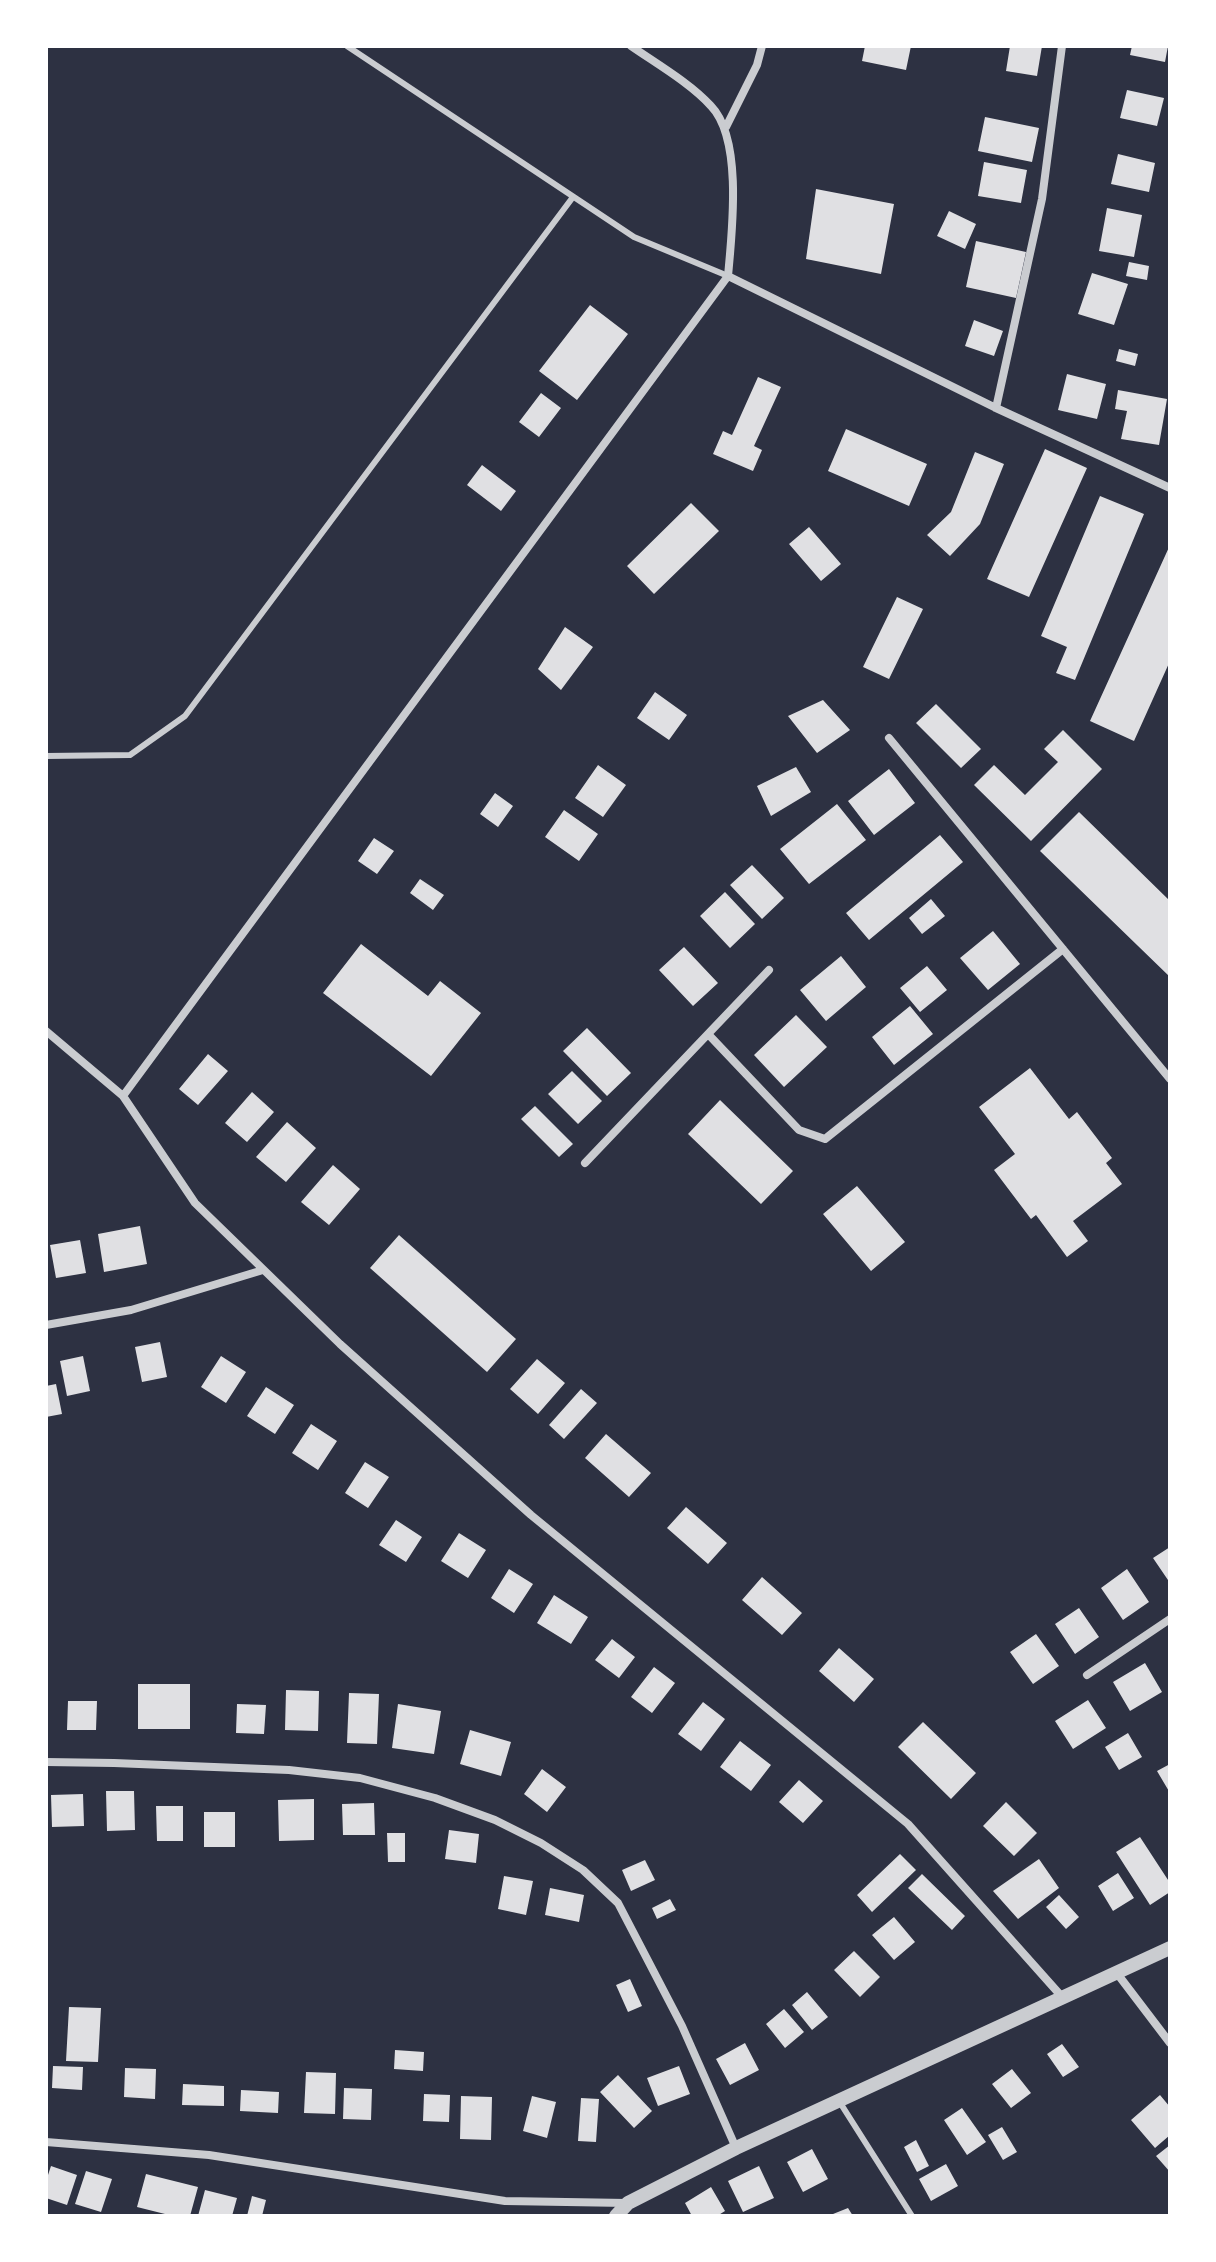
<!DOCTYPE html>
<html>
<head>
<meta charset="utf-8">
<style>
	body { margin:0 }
	#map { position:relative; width:1216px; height:2262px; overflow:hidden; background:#2d3142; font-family:"Source Sans 3",sans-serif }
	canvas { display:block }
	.frame { position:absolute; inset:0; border:48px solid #fff; pointer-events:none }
</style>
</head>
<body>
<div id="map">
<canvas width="1216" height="2262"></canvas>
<div class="frame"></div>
</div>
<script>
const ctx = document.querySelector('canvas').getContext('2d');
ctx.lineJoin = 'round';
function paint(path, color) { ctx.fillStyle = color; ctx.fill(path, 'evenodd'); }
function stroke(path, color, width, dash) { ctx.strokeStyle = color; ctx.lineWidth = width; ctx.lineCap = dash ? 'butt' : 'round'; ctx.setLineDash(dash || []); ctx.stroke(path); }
paint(new Path2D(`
	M865,46h46l-5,24 -44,-9z
	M1010,46h32l-5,30 -31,-5z
	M1132,46h36l-3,16 -35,-7z
	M1127,90l37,8 -7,28 -37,-8z
	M985,117l54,11 -7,34 -54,-11z
	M1118,154l37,9 -6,29 -38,-8z
	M984,162l43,8 -6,33 -43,-7z
	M816,189l78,15 -13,70 -75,-15z
	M1107,208l35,7 -8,42 -35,-6z
	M949,211l27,13 -11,25 -28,-13z
	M976,241l50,11 -10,46 -50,-11z
	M1129,262l20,4 -2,14 -21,-4z
	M1092,273l36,11 -14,41 -36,-11z
	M590,305l38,29 -51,66 -38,-29z
	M974,320l29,11 -9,25 -29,-10z
	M1119,349l19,5 -3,12 -19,-5z
	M1067,374l39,10 -9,35 -39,-9z
	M758,377l23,10 -27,59 8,4 -9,21 -40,-17 10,-23 9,4z
	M1118,390l49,9 -8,46 -38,-6 6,-28 -12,-2z
	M541,393l20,15 -22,29 -20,-15z
	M846,429l81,35 -18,42 -81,-35z
	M1045,449l42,19 -58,129 -42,-18z
	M975,452l29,12 -24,60 -30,32 -23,-21 24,-23z
	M482,465l34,26 -15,20 -34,-26z
	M1100,496l44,18 -69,166 -19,-7 11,-26 -26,-11z
	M691,503l28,28 -65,63 -27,-28z
	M809,527l32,37 -20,17 -32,-37z
	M1170,545v116l-36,80 -44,-20z
	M897,597l26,12 -34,70 -26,-12z
	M565,627l28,20 -32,43 -23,-21z
	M655,692l32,23 -18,25 -32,-22z
	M823,700l27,30 -33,23 -29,-37z
	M936,704l45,45 -20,19 -45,-45z
	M1063,730l39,39 -71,72 -57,-56 20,-20 31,30 33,-33 -14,-13z
	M598,765l28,20 -23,32 -28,-19z
	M796,767l15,25 -40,24 -14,-30z
	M889,769l26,34 -41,32 -26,-34z
	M495,793l18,13 -15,21 -18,-13z
	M837,804l29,36 -57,44 -29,-35z
	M564,810l34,24 -19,27 -34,-24z
	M1079,812l91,89v76l-130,-126z
	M940,835l23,27 -94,78 -23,-27z
	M374,838l20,13 -17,23 -19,-13z
	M752,865l32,33 -22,21 -32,-34z
	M420,879l24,16 -11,15 -23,-17z
	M725,892l30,32 -25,24 -30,-32z
	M931,899l14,17 -23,18 -13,-16z
	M993,931l27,33 -32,26 -28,-32z
	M361,944l67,52 12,-15 41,32 -50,63 -108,-83z
	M684,947l34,36 -25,23 -34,-36z
	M841,956l25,31 -40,34 -26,-31z
	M927,966l20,24 -27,22 -20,-24z
	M910,1006l23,28 -39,31 -22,-28z
	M796,1015l31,32 -43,40 -30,-32z
	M587,1028l44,45 -24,23 -44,-45z
	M208,1054l20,17 -30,34 -19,-16z
	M1030,1068l39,51 8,-7 35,46 -6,5 16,21 -49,37 15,20 -21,16 -31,-42 -5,4 -37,-49 21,-16 -36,-47z
	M572,1071l30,30 -24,23 -30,-30z
	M252,1092l22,20 -27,30 -22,-19z
	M720,1100l73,71 -32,33 -73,-70z
	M535,1106l38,38 -14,13 -38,-38z
	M287,1122l29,26 -30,34 -30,-25z
	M333,1165l27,24 -31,36 -28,-23z
	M857,1186l48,56 -34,29 -48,-57z
	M140,1226l7,38 -43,8 -6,-38z
	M399,1235l117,104 -29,33 -117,-104z
	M80,1240l6,33 -30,5 -6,-33z
	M160,1342l7,35 -25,5 -7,-35z
	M83,1356l7,35 -23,5 -7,-35z
	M221,1356l25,16 -20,31 -25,-16z
	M537,1359l28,24 -27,31 -28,-25z
	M56,1384l6,30 -16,3v-31z
	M266,1387l28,18 -19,29 -28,-18z
	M581,1389l16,14 -33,36 -15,-14z
	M311,1424l26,17 -19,29 -26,-17z
	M606,1434l45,39 -22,24 -44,-39z
	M365,1462l24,15 -21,31 -23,-15z
	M686,1507l41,36 -19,21 -41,-36z
	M396,1520l26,17 -16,25 -27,-17z
	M459,1533l27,17 -18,28 -27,-17z
	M1170,1547v36l-17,-25z
	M509,1569l24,15 -19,29 -23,-15z
	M1127,1569l22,33 -26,18 -22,-32z
	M762,1577l40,36 -20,22 -40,-35z
	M554,1595l34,22 -17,27 -34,-21z
	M1079,1608l20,29 -24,17 -20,-30z
	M1036,1634l23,32 -26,18 -23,-32z
	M612,1639l23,18 -16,21 -24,-18z
	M839,1648l35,31 -20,23 -35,-31z
	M1145,1663l17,29 -32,19 -17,-29z
	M654,1667l21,16 -23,30 -21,-16z
	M138,1684h52v45h-52z
	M286,1690l33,1 -1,40 -33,-1z
	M349,1693l30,1 -2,50 -30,-1z
	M1088,1700l18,28 -33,21 -18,-28z
	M68,1701h29l-1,29h-29z
	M703,1702l22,17 -24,32 -23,-17z
	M237,1704l29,1 -2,29 -28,-1z
	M398,1704l43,7 -7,43 -42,-6z
	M923,1722l53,51 -25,26 -53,-52z
	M470,1730l41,12 -10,34 -41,-12z
	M1128,1733l14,24 -23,13 -14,-23z
	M740,1741l31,24 -20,26 -31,-24z
	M1170,1764v29l-13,-22z
	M542,1769l24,18 -19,25 -23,-18z
	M799,1780l24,21 -20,22 -24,-21z
	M106,1791h28l1,39 -28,1z
	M83,1794l1,32 -32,1 -1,-32z
	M314,1799v41l-35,1 -1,-41z
	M1006,1802l31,31 -23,23 -31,-30z
	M374,1803l1,32h-32l-1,-31z
	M156,1806h27v35h-26z
	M204,1812h31v35h-31z
	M449,1830l30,4 -3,29 -31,-4z
	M387,1833h18v29h-17z
	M1140,1837l30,46v9l-20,13 -34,-53z
	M900,1854l16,16 -44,42 -15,-17z
	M1039,1859l20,29 -41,31 -25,-28z
	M645,1860l10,20 -24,11 -9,-21z
	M1118,1873l16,25 -21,13 -15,-25z
	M922,1874l43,42 -13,14 -44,-42z
	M504,1876l29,5 -7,34 -28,-6z
	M550,1888l34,7 -5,27 -34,-7z
	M1059,1895l20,22 -13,12 -20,-22z
	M670,1899l6,11 -19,9 -5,-11z
	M894,1917l21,25 -21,18 -22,-25z
	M854,1951l26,26 -20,20 -26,-27z
	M630,1979l12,27 -14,6 -12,-27z
	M807,1992l21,25 -16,13 -20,-25z
	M69,2007l32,1 -3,54 -32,-1z
	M784,2009l20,23 -19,16 -19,-24z
	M745,2043l14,27 -29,15 -14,-26z
	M1062,2044l17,23 -16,10 -16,-23z
	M395,2050l29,2 -1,19 -29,-2z
	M53,2066l30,1 -1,23 -30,-2z
	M679,2066l11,28 -32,12 -11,-28z
	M125,2068l31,1 -1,30 -31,-2z
	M1012,2069l19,24 -20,15 -19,-24z
	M306,2072l30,1 -1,41 -31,-1z
	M618,2075l34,36 -18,17 -34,-36z
	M183,2084l41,2v20l-42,-1z
	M344,2088l28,1 -1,31 -28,-1z
	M241,2090l38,2 -1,21 -38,-2z
	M424,2094l26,1 -1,27 -26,-1z
	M1160,2095l10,12v28l-15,13 -24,-28z
	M461,2096l31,1 -1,43 -31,-1z
	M532,2096l24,6 -9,36 -24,-7z
	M581,2098l18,1 -3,43 -18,-1z
	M962,2108l24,34 -19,13 -23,-35z
	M1002,2127l15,25 -14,8 -15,-25z
	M916,2140l13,26 -12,6 -13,-25z
	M1170,2145v27l-14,-16z
	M812,2149l16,30 -25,13 -16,-30z
	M946,2164l12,22 -27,15 -12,-22z
	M51,2166l26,9 -10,30 -21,-7v-17z
	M759,2166l15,32 -31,14 -15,-31z
	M86,2171l26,8 -11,33 -26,-8z
	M146,2174l52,13 -8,29h-17l-36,-9z
	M711,2187l14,24 -8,5h-25l-7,-13z
	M205,2190l32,8 -5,18h-34z
	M252,2196l14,4 -4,16h-15z
	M848,2208l5,8h-25z`), '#e0e0e3');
stroke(new Path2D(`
	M347,46l287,191 94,39
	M46,756l84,-1 55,-39 388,-519
	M839,2101l73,115`), '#caccd0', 6);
stroke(new Path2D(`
	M726,127l31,-62 5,-19
	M728,276l268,132 174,80
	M996,408l46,-209 20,-153
	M889,738l281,341
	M46,1031l77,65 72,107 145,141 191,171 377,309 155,174
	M708,1034l91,96 26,9 238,-190
	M123,1096l605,-820c4,-44 15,-137 -17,-170 -21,-23 -54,-42 -80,-60
	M585,1163l184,-193
	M46,1325l85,-15 132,-40
	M1087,1675l83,-56
	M46,1762l68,1 175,7 71,8 75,20 60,22 46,23 42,27 35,33 64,123 54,122
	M1116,1972l54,71
	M46,2142l163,13 296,46 122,2`), '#caccd0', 8);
stroke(new Path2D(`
	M616,2216l12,-13 108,-55 434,-200`), '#caccd0', 14);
</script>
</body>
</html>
